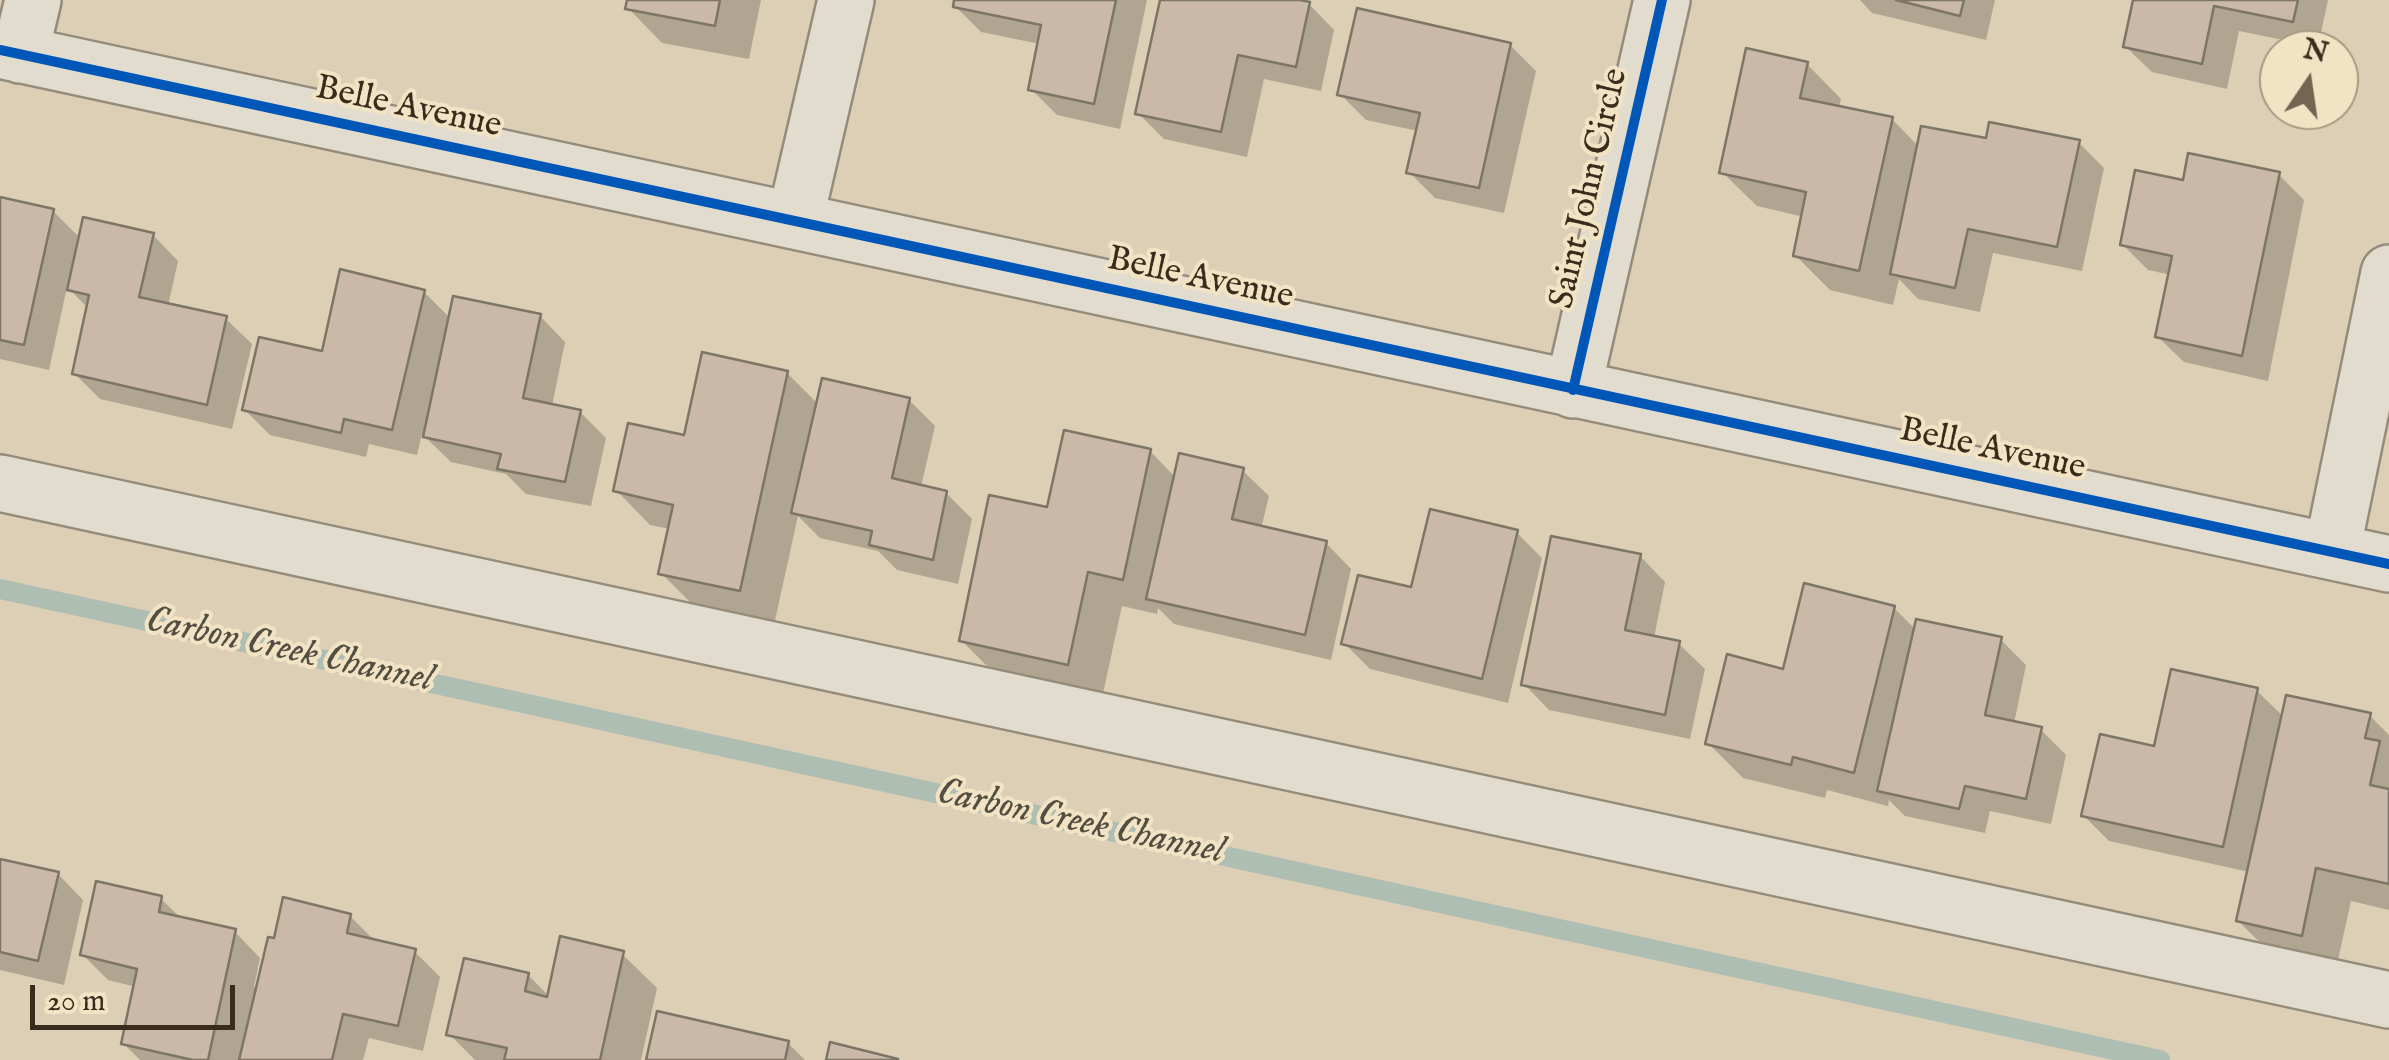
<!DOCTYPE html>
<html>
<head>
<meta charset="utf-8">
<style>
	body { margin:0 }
	#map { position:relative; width:2389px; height:1060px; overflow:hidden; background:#dccfb5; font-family:"IM FELL English",serif }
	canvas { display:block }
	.north { position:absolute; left:2259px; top:30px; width:100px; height:100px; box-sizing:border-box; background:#f2e3c5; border:2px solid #a89a81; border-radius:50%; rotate:13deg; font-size:28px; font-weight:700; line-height:40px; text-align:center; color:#3a2c1c }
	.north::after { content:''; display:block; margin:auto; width:35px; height:45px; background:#736552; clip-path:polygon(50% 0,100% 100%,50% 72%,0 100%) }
	.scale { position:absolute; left:30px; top:985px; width:205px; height:45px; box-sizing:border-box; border:5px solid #3a2c1c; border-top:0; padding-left:12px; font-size:30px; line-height:35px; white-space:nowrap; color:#3a2c1c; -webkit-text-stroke:8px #f2e3c5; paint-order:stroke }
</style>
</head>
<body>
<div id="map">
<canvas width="2389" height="1060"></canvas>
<div class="north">N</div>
<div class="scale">20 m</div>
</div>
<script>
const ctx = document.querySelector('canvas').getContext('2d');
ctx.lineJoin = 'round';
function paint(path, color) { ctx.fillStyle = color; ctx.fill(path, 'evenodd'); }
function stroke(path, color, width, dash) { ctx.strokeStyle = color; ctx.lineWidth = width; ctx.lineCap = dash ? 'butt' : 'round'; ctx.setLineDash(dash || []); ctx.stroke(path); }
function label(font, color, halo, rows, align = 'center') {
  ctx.font = font + ' "IM FELL English",serif'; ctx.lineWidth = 8; ctx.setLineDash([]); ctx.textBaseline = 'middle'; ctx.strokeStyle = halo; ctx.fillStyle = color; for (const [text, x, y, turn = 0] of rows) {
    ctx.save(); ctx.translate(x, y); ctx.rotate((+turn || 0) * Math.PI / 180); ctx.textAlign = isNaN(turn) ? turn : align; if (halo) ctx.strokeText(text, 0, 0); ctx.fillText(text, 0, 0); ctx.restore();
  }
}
paint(new Path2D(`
	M629,0h132l-12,59 -87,-16 -34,-35z
	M957,0h190l-27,129 -63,-14 -26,-26 9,-45 -59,-12 -25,-25z
	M1162,0h126l21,4 25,26 -13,61 -57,-12 -17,78 -83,-18 -26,-26z
	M1860,0h135l-9,40 -114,-27z
	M2136,0h192l-10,47 -79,-16 -12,58 -75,-17 -26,-25z
	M1510,45l26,26 -32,142 -69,-15 -26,-26 9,-41 -52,-11 -26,-26z
	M1807,64l34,35 -2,9 53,11 27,28 159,-5 26,26 -22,103 -89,-18 -13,59 -62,-13 -19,-20 -6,26 -63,-15 -35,-35 9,-38 -47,-11 -35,-34z
	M2279,175l25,25 -36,181 -84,-19 -26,-25 13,-62 -23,-5 -26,-26z
	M0,200l53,11 28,28 72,-4 25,26 -10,45 58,13 26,25 -20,85 -132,-30 -26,-26 14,-65 -21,-21 -18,83 -49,-11z
	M424,292l27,27 89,-3 25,26 -13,64 28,6 26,26 -15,68 -65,-12 -20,-20 -55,-12 -29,-28 -5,21 -48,-11 -3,13 -96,-22 -26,-26 79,-55z
	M787,373l32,32 90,-5 26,26 -14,61 25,6 26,26 -14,65 -61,-14 -19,-19 -58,-13 -22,-22 -24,109 -78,-17 -35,-35 9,-44 -20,-4 -34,-35 70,-52z
	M1150,451l26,27 67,-7 26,25 -8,33 65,14 25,26 -20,91 -157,-36 -16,-16 -1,6 -35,-8 -20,92 -106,-23 -35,-35 88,-130z
	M1516,532l26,26 -34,145 -138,-34 -26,-26 69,-53z
	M1640,556l25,26 -11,56 25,6 26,25 -15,70 -141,-29 -25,-26z
	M1894,608l22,22 85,10 25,25 -12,59 26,5 26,26 -15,69 -61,-13 -5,22 -80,-17 -16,-16 -1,6 -61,-16 -2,8 -82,-20 -35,-35 77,-71z
	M2257,691l27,26 85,-2 20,20v175l-38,-9 -15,68 -63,-14 -35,-34 11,-49 -140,-31 -26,-26 73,-66z
	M0,861l58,13 25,26 -19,85 -64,-15z
	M160,898l22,21 53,13 25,26 -6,29 5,1 91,-72 26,26 38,9 26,26 -17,74 -54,-13 -6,22h-223l-17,-17 13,-56 -28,-7 -26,-26z
	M622,954l35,34 -16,72h-166l-26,-26 79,-59 22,22z
	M788,1043l17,17h-156z`), '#0003');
stroke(new Path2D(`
	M0,589l2160,471`), '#aebeb2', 20);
const building = new Path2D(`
	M627,0h93l-5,26 -90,-17z
	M954,0h162l-22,104 -66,-14 13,-65 -88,-18z
	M1160,0h140l10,2 -14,65 -58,-12 -17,77 -86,-18z
	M1896,0h68l-4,16z
	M2133,0h165l-5,22 -79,-16 -12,58 -79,-17z
	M1357,8l154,35 -32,145 -73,-15 14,-60 -83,-18z
	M1746,48l62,14 -8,36 93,19 -34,154 -66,-15 13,-64 -87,-19z
	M1989,122l91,18 -23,107 -89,-18 -13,59 -65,-14 31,-148 65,12z
	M2188,153l92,19 -38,184 -87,-19 17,-81 -52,-11 15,-75 48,10z
	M0,197l54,12 -30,136 -24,-5z
	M83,217l71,16 -15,64 88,19 -20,89 -135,-31 17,-79 -22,-5z
	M340,269l85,21 -33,140 -48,-11 -3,14 -99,-23 17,-73 63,14z
	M453,296l88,18 -18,84 58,12 -16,72 -68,-13 4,-15 -78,-17z
	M702,352l86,19 -48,220 -82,-17 15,-69 -60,-14 15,-68 56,12z
	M822,378l88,20 -18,80 55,13 -14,69 -64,-15 3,-14 -81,-18z
	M1064,430l87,19 -28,131 -35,-8 -20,93 -109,-24 30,-146 58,12z
	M1179,453l65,15 -12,51 95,22 -22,94 -159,-36z
	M1430,509l88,21 -36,149 -141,-35 17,-69 53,12z
	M1551,536l90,18 -16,76 55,11 -15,74 -144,-30z
	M1804,583l91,23 -41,167 -61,-16 -2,8 -86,-21 22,-90 56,15z
	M1916,619l86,18 -17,78 57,12 -16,72 -61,-13 -6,23 -82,-18z
	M2171,669l87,19 -35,159 -142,-31 19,-82 54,12z
	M2286,695l85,18 -6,25 15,3 -10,44 19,4v95l-73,-16 -14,68 -66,-15z
	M0,859l59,13 -21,89 -38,-9z
	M96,881l66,15 -3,16 77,17 -28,131h-15l-72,-16 16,-75 -57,-14z
	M283,897l68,17 -4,19 69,16 -18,77 -55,-12 -11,46h-93l29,-123 6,1z
	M560,936l64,15 -24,109h-96l3,-12 -61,-13 18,-77 65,15 -4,18 22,6z
	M657,1011l132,30 -4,19h-139z
	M830,1042l68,17v1h-72z`);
paint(building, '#cbb9a8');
stroke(building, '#7d7566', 2.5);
const minor = new Path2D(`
	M0,50l2389,514
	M20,55l13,-55
	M795,220l51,-220
	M1573,390l89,-390
	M0,483l2389,517
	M2332,551l57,-278`);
stroke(minor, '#948b7b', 60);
stroke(minor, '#e2dccf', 55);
stroke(new Path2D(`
	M0,50l2389,514
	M1573,390l89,-390`), '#0057b8', 10);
label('35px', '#3a2c1c', '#f2e3c5', [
	["Belle Avenue",408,109,12],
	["Saint John Circle",1591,189,-77],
	["Belle Avenue",1200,280,12],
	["Belle Avenue",1992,451,12]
]);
label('italic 38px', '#524e41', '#f2e3c5', [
	["Carbon Creek Channel",289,652,12],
	["Carbon Creek Channel",1080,824,12]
]);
</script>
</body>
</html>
